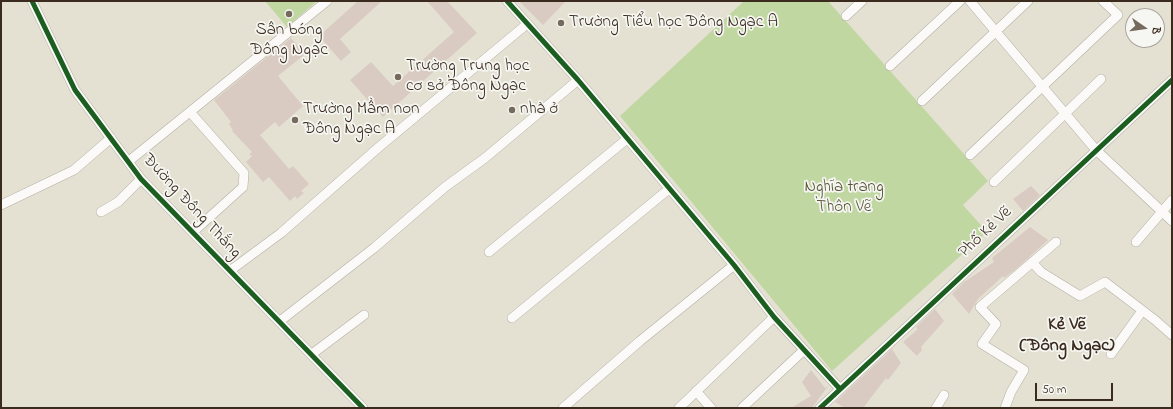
<!DOCTYPE html>
<html>
<head>
<meta charset="utf-8">
<style>
	body { margin:0 }
	#map { position:relative; width:1173px; height:409px; overflow:hidden; background:#e4e1d3; font-family:"Indie Flower",sans-serif }
	canvas { display:block }
	.frame { position:absolute; inset:0; border:2px solid #3b2a1e; pointer-events:none }
	.north { position:absolute; left:1125px; top:8px; width:40px; height:40px; box-sizing:border-box; background:#f6f6f2; border:1px solid #aba49d; border-radius:50%; rotate:103deg; font-size:11px; font-weight:700; line-height:16px; text-align:center; color:#3b2a1e }
	.north::after { content:''; display:block; margin:auto; width:14px; height:18px; background:#766a5d; clip-path:polygon(50% 0,100% 100%,50% 72%,0 100%) }
	.scale { position:absolute; left:1035px; top:383px; width:78px; height:18px; box-sizing:border-box; border:2px solid #3b2a1e; border-top:0; padding-left:5px; font-size:12px; line-height:14px; white-space:nowrap; color:#3b2a1e; -webkit-text-stroke:3px #f6f6f2; paint-order:stroke }
</style>
</head>
<body>
<div id="map">
<canvas width="1173" height="409"></canvas>
<div class="frame"></div>
<div class="north">B</div>
<div class="scale">50 m</div>
</div>
<script>
const ctx = document.querySelector('canvas').getContext('2d');
ctx.lineJoin = 'round';
function paint(path, color) { ctx.fillStyle = color; ctx.fill(path, 'evenodd'); }
function stroke(path, color, width, dash) { ctx.strokeStyle = color; ctx.lineWidth = width; ctx.lineCap = dash ? 'butt' : 'round'; ctx.setLineDash(dash || []); ctx.stroke(path); }
function label(font, color, halo, rows, align = 'center') {
  ctx.font = font + ' "Indie Flower",sans-serif'; ctx.lineWidth = 3.5; ctx.setLineDash([]); ctx.textBaseline = 'middle'; ctx.strokeStyle = halo; ctx.fillStyle = color; for (const [text, x, y, turn = 0] of rows) {
    ctx.save(); ctx.translate(x, y); ctx.rotate((+turn || 0) * Math.PI / 180); ctx.textAlign = isNaN(turn) ? turn : align; if (halo) ctx.strokeText(text, 0, 0); ctx.fillText(text, 0, 0); ctx.restore();
  }
}
paint(new Path2D(`
	M265,1h52l-30,26z
	M744,1h84l160,180 -25,24 24,27 -155,139 -212,-255z`), '#c0d7a2');
paint(new Path2D(`
	M358,1h24l-42,38 11,13 -10,9 -22,-25z
	M427,1h20l30,32 -94,84 -33,-37 21,-18 22,24 61,-54z
	M519,1h47l-23,24z
	M291,38l14,16 -27,22 25,30 -24,21 -4,-5 -15,13 29,34 4,-3 16,18 -8,7 3,2 -7,6 -2,-3 -5,5 -21,-24 -6,5 -17,-20 6,-6 -3,-2 3,-2 -20,-21 1,-1 -4,-6 2,-2 -17,-22z
	M1031,186l9,9 -17,16 -10,-12z
	M1030,227l18,13 -32,29 -12,9 -1,-2 -25,23 -9,15 -17,-20 12,-12 30,-20 -2,-4z
	M935,309l9,12 -23,26 1,3 -5,6 -14,-14 15,-13 -2,-2z
	M892,349l9,14 -13,17 -2,-2 -23,30h-18l-10,-6z
	M811,370l14,18 3,-2 -16,22h-21l20,-12 -9,-14z`), '#d9cbc2');
const minor = new Path2D(`
	M32,1l43,89 66,89 222,229
	M507,1l71,79 156,185 40,52 66,72
	M970,1l126,149 76,71
	M846,16l16,-15
	M890,66l70,-65
	M922,101l106,-100
	M190,112l54,61 -1,14 -50,45
	M970,155l148,-140 -15,-14
	M129,161l198,-160
	M994,182l107,-103
	M1,205l73,-35 37,-32
	M101,212l17,-10 23,-23
	M1136,242l36,-42
	M489,252l138,-113
	M1032,262l9,10 39,24 25,-14 50,38 17,15
	M231,270l50,-37 98,-86 148,-123
	M512,318l157,-129
	M280,321l94,-73 71,-61 40,-29 93,-78
	M312,354l52,-39
	M1111,354l31,-43
	M696,391l15,17
	M563,408l77,-67 94,-76
	M679,408l95,-91
	M742,408l62,-58
	M820,408l352,-328
	M936,408l8,-13
	M1005,408l6,-16 13,-22 -42,-26 14,-20 -16,-17 76,-65`);
stroke(minor, '#b2aea4', 10);
stroke(minor, '#fbfaf8', 9);
stroke(new Path2D(`
	M32,1l43,89 66,89 222,229
	M507,1l71,79 156,185 40,52 66,72
	M820,408l352,-328`), '#1b5e20', 5);
for (const [x, y, r, color] of [
	[289,14,4,"#766a5d"],
	[561,23,4,"#766a5d"],
	[398,77,4,"#766a5d"],
	[512,110,4,"#766a5d"],
	[295,120,4,"#766a5d"]
]) { const dot = new Path2D(); dot.arc(x, y, r, 0, 2 * Math.PI); ctx.fillStyle = color; ctx.fill(dot); stroke(dot, '#f6f6f2', 1.5); }
label('17px', '#3b2a1e', '#f6f6f2', [
	["Trường Tiểu học Đông Ngạc A",569,23],
	["Sân bóng",289,31,"center"],
	["Đông Ngạc",289,51,"center"],
	["Trường Trung học",406,67],
	["cơ sở Đông Ngạc",406,87],
	["Trường Mầm non",303,110],
	["Đông Ngạc A",303,130],
	["nhà ở",520,110]
], 'left');
label('17px', '#555335', '#f6f6f2', [
	["Nghĩa trang",844,188],
	["Thôn Vẽ",844,208]
]);
label('17px', '#3b2a1e', '#f6f6f2', [
	["Đường Đông Thắng",191,207,47],
	["Phố Kẻ Vẽ",986,233,-43]
]);
label('bold 18px', '#3b2a1e', '#f6f6f2', [
	["Kẻ Vẽ",1067,326],
	["(Đông Ngạc)",1067,347]
]);
</script>
</body>
</html>
